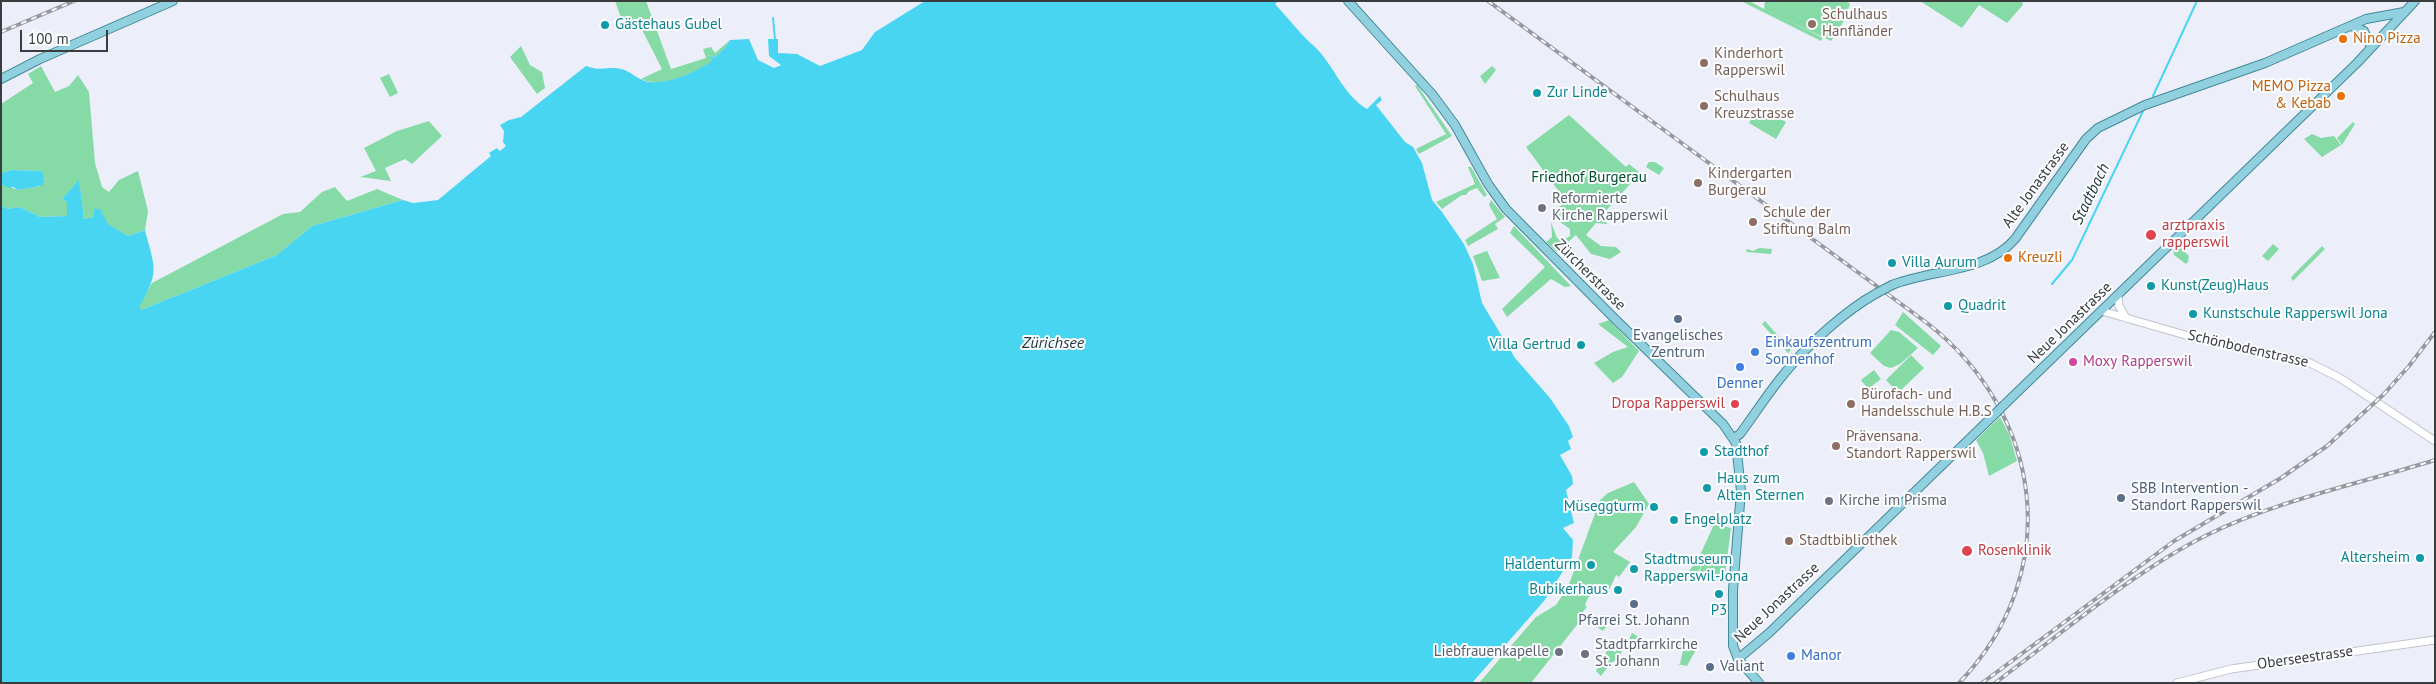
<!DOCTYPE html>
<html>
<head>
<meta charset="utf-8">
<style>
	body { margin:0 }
	#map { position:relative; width:2436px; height:684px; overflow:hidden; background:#eceff9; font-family:"PT Sans",sans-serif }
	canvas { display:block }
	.frame { position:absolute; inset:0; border:2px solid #3b3c40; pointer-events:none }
	.scale { position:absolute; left:20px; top:30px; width:88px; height:22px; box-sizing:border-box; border:2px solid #3b3c40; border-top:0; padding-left:6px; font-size:15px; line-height:18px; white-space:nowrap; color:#3b3c40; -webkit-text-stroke:4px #fcfdff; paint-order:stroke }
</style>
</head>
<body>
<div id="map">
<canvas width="2436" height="684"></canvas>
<div class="frame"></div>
<div class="scale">100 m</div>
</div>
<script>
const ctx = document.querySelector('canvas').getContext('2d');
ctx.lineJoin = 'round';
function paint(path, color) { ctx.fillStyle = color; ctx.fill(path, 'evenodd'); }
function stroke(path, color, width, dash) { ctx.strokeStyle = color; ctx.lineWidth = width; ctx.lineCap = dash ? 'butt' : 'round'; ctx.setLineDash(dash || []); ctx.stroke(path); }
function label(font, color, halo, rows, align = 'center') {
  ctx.font = font + ' "PT Sans",sans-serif'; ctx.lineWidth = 4; ctx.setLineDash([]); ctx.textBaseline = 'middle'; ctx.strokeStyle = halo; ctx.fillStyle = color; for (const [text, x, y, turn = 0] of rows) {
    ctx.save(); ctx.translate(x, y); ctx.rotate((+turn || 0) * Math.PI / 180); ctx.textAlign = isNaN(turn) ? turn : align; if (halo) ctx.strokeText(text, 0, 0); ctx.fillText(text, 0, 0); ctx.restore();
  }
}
paint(new Path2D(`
	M615,1h31l25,68 35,-11 -3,-9 8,-2 4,6 15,-13 -5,8 -11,10 -5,-3 4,6c-18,12 -51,28 -72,18l21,-10 -25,-49 -15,1z
	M1741,1h8l15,8 1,-8h81l4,3 -6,17 -13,20 -46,-22 38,19 -2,3z
	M1920,1h102l1,4 -16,18 -28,-18 -17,23z
	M521,46l9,19 12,7 3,16 -8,6 -27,-37z
	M41,66l14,26 14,-6 9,-11 11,17 6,71 7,24 7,5 10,-12 19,-9 10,40 -3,19 -17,6 -34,-19 -10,2 -5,-38 -17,18 5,3v14l-27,1 -20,-10 -12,2 -7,-4v-21l17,6 23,-4 4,-7 -3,-8 -30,-1 -11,3v-69l32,-21 -5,-9z
	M1492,66l4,4 -11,14 -5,-8z
	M389,74l9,19 -8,4 -10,-19z
	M1417,85l35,51 -33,18 -3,-5 30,-15 -31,-48z
	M1758,107l28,15 -10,17 -27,-16z
	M1569,115l57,52 3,-3 11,9 -36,40 3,11 -11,-1 -10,12 15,11 15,1 5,5 -11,7 -19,-5 -15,-19 -19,17 -11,-10 6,-5 -1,-15 6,16 5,3 8,-5v-7l-10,-7 -3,-13 9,-8 -40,-54z
	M429,121l13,15 -30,28 -7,-5 -20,9 6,13 -31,-4 16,-6 -12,-23 33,-17z
	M2353,122l2,2 -13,21 -5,-7z
	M2312,134l9,4 13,-2 7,9 -19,12 -18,-18z
	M1649,162h6l9,6 -5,7 -13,-8z
	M1468,167h3l16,28 -3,2 -7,-9 -8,3 -3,4h-4l-20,14 -6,-7 39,-18z
	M335,187l12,14 30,-12 26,11 -91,26 -35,29 -136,55 -3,-3 14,-24 131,-69 17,-2 22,-20z
	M1491,200l14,17 -10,7 3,5 -30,17 -3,-6 32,-21 -8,-14z
	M1514,226l57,60 -6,1 -14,-8 -44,38 -5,-8 43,-42 -35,-34z
	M2273,244l6,5 -11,12 -6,-5z
	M2176,246h3l10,10 -1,6 -2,2 -12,-9 -1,-6z
	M2322,246l3,3 -32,32 -2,-3 2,-3z
	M1759,248l13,1 -1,5 -25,-2 1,-3 6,2z
	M1487,251l13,27 -18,3 -9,-25z
	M1903,312l38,34 -8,9 -38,-30z
	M1609,320l30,31 -17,26 -9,6 -19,-20 19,-11 15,-5 -30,-23z
	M1765,321l26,29 -3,3 -26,-29z
	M1891,330l8,2 19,16 -18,16 -9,4 -7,-2 -14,-13z
	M1911,355l13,13 -26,25 -12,-13z
	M1874,370l7,9 -13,10 -7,-9z
	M2000,417l9,17 8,27 -28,15 -6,-23 -7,-13z
	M1634,482l15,22 -13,23 -23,25 17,10 -11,15 -3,-2 -7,15 -5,-4 -6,7 -3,-2 -7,7 -3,7 2,2 -7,8 2,2 -2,4 -49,62h-52l57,-66 20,-12 12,-18 32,-87 8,-7z
	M1717,518l5,3 -2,7 3,-2 8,2 -7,55 -25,-10 3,-9 -8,16 -8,-4 15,-23z
	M1606,615l6,4 -9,12 -6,-4z
	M1632,633l7,4 -7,14 -8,-4 -6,12 -7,4 -10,13 -5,-5 12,-22 7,3 8,-13h6z
	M1679,641l18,7 -10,18 -10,-2h3l3,-13 -8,-1 1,-8z`), '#86daa6');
paint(new Path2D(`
	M925,1h353l-3,3c13,14 27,32 39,42 20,19 29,49 53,63l13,-13 2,4 -6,5 29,37 8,5 9,16 10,37 10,12 22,32 9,20 9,39 33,55 35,40 19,28 4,11 -5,4 3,8 -11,6 12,21 1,8 -7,6 8,33 -11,5 10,12 -1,17 -28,44 -72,82h-1471v-478l7,4 12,-2 20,10 27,-1v-14l-5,-3 17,-19 5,39 10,-2v-8h6l8,15 20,12 17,-6c10,39 15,41 -6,77l2,3 136,-55 35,-29 91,-26 10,3 25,-3 53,-44 -2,-3 8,-5 3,3 6,-5 -3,-4 1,-11 -4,-6 9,-5 12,-3 65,-51c16,6 23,0 35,3 10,2 18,12 28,13 22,2 46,-10 63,-21l-3,-6 5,3 11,-10 5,-8 19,-1 9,21 16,8 7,-3 -12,-9 -1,-17h10v14l19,1 23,12 42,-16 13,-18z
	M12,170l30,1c3,6 4,11 -1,15l-23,4 -5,-3 -4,1 -8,-4v-11z`), '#48d5f2');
stroke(new Path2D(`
	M773,18l2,21
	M2153,96l44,-95
	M2052,284l20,-24 72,-151`), '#48d5f2', 2);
const secondary = new Path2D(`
	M2118,296l1,10 7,12
	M2102,311l90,26 116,25 32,16 95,63
	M2177,683l54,-14 204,-29`);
const primary = new Path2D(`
	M1348,1l84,93 23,31 33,59 18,25 108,109 109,106 13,19 5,48 -8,99v56l5,13 21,24
	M2351,26l13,5 7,16
	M1,79l39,-20 133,-58
	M1892,285c40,-16 94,-12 123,-46l71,-100 12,-11 47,-23 120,-42 101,-44 38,-7
	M2004,405l353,-342 58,-62
	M1734,438l6,-4c15,-20 28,-41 44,-60 22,-28 62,-64 93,-81
	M1738,659l31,-26 228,-221`);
stroke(secondary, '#c0c4cd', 9);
stroke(primary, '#438999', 10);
stroke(secondary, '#fff', 7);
stroke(primary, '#91d1df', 8);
const rail = new Path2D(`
	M1488,1l439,322c117,91 138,250 32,360
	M1,32l73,-31
	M1982,683l192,-142 107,-63 46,-32 56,-51 26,-29 26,-34
	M1995,683c67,-50 138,-111 212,-148 71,-35 152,-51 228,-75`);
stroke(rail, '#9799a0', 4);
stroke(rail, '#fcfdff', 2, [5.5]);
const primaryBridge = new Path2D(`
	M1877,293l15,-8
	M1997,412l7,-7`);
stroke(primaryBridge, '#438999', 10, []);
stroke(primaryBridge, '#91d1df', 8);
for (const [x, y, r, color] of [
	[1812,24,5,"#8d6e63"],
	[605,25,5,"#0f9aa8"],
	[2343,39,5,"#e8710a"],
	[1704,63,5,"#8d6e63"],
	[1537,93,5,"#0f9aa8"],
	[2341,96,5,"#e8710a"],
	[1704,106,5,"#8d6e63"],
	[1698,183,5,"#8d6e63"],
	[1542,208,5,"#6b7280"],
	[1753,222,5,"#8d6e63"],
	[2151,235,6,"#e0444e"],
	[2008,258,5,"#e8710a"],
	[1892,263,5,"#0f9aa8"],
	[2151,286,5,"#0f9aa8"],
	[1948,306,5,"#0f9aa8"],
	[2193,314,5,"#0f9aa8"],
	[1678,319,5,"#5c6f8a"],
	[1581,345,5,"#0f9aa8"],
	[1755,352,5,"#3f7fe0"],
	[2073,362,5,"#d1479c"],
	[1740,367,5,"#3f7fe0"],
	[1735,404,5,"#e0444e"],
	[1851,404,5,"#8d6e63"],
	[1836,446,5,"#8d6e63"],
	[1704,452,5,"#0f9aa8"],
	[1707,488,5,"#0f9aa8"],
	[2121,498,5,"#5c6f8a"],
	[1829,501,5,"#6b7280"],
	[1654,507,5,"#0f9aa8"],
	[1674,520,5,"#0f9aa8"],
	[1789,541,5,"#8d6e63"],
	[1967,551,6,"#e0444e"],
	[2420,558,5,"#0f9aa8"],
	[1591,565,5,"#0f9aa8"],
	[1634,569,5,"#0f9aa8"],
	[1618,590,5,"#0f9aa8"],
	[1719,594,5,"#0f9aa8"],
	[1634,604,5,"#5c6f8a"],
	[1559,652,5,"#6b7280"],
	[1585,654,5,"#6b7280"],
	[1791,656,5,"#3f7fe0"],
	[1710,667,5,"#5c6f8a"]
]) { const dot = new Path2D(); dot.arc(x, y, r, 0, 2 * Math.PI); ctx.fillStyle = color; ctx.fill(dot); stroke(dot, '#fcfdff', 2); }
label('15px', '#785e54', '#fcfdff', [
	["Schulhaus",1822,15],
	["Hanfländer",1822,32],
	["Kinderhort",1714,54],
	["Rapperswil",1714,71],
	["Schulhaus",1714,97],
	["Kreuzstrasse",1714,114],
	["Kindergarten",1708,174],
	["Burgerau",1708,191],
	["Schule der",1763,213],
	["Stiftung Balm",1763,230],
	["Bürofach- und",1861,395],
	["Handelsschule H.B.S",1861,412],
	["Prävensana.",1846,437],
	["Standort Rapperswil",1846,454],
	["Stadtbibliothek",1799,541]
], 'left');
label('15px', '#0d838f', '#fcfdff', [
	["Gästehaus Gubel",615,25],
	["Zur Linde",1547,93],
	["Villa Aurum",1902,263],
	["Kunst(Zeug)Haus",2161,286],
	["Quadrit",1958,306],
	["Kunstschule Rapperswil Jona",2203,314],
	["Villa Gertrud",1571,345,"right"],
	["Stadthof",1714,452],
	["Haus zum",1717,479],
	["Alten Sternen",1717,496],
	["Müseggturm",1644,507,"right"],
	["Engelplatz",1684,520],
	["Altersheim",2410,558,"right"],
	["Stadtmuseum",1644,560],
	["Rapperswil-Jona",1644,577],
	["Haldenturm",1581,565,"right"],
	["Bubikerhaus",1608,590,"right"],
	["P3",1719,611,"center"]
], 'left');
label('15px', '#c56008', '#fcfdff', [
	["Nino Pizza",2353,39],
	["MEMO Pizza",2331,87,"right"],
	["& Kebab",2331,104,"right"],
	["Kreuzli",2018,258]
], 'left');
label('15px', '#004f2b', '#fcfdff', [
	["Friedhof Burgerau",1589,178]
]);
label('15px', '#3b3c40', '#fcfdff', [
	["Alte Jonastrasse",2036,185,-54],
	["Zürcherstrasse",1590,275,45],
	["Neue Jonastrasse",2070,323,-44],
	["Schönbodenstrasse",2248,349,13],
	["Neue Jonastrasse",1777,603,-43],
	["Oberseestrasse",2305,658,-8]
]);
label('15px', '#5b616d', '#fcfdff', [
	["Reformierte",1552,199],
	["Kirche Rapperswil",1552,216],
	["Kirche im Prisma",1839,501],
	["Stadtpfarrkirche",1595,645],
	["St. Johann",1595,662],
	["Liebfrauenkapelle",1549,652,"right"]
], 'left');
label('15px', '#be3a42', '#fcfdff', [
	["arztpraxis",2162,226],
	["rapperswil",2162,243],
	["Dropa Rapperswil",1725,404,"right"],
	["Rosenklinik",1978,551]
], 'left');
label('15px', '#4e5e75', '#fcfdff', [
	["Evangelisches",1678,336],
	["Zentrum",1678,353],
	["SBB Intervention -",2131,489,"left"],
	["Standort Rapperswil",2131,506,"left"],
	["Pfarrei St. Johann",1634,621],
	["Valiant",1720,667,"left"]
]);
label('15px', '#366cbe', '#fcfdff', [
	["Einkaufszentrum",1765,343],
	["Sonnenhof",1765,360],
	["Denner",1740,384,"center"],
	["Manor",1801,656]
], 'left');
label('15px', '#b23c85', '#fcfdff', [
	["Moxy Rapperswil",2083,362]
], 'left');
label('italic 16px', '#1f363b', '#fcfdff', [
	["Stadtbach",2091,194,-64],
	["Zürichsee",1053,343]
]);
</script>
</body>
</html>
